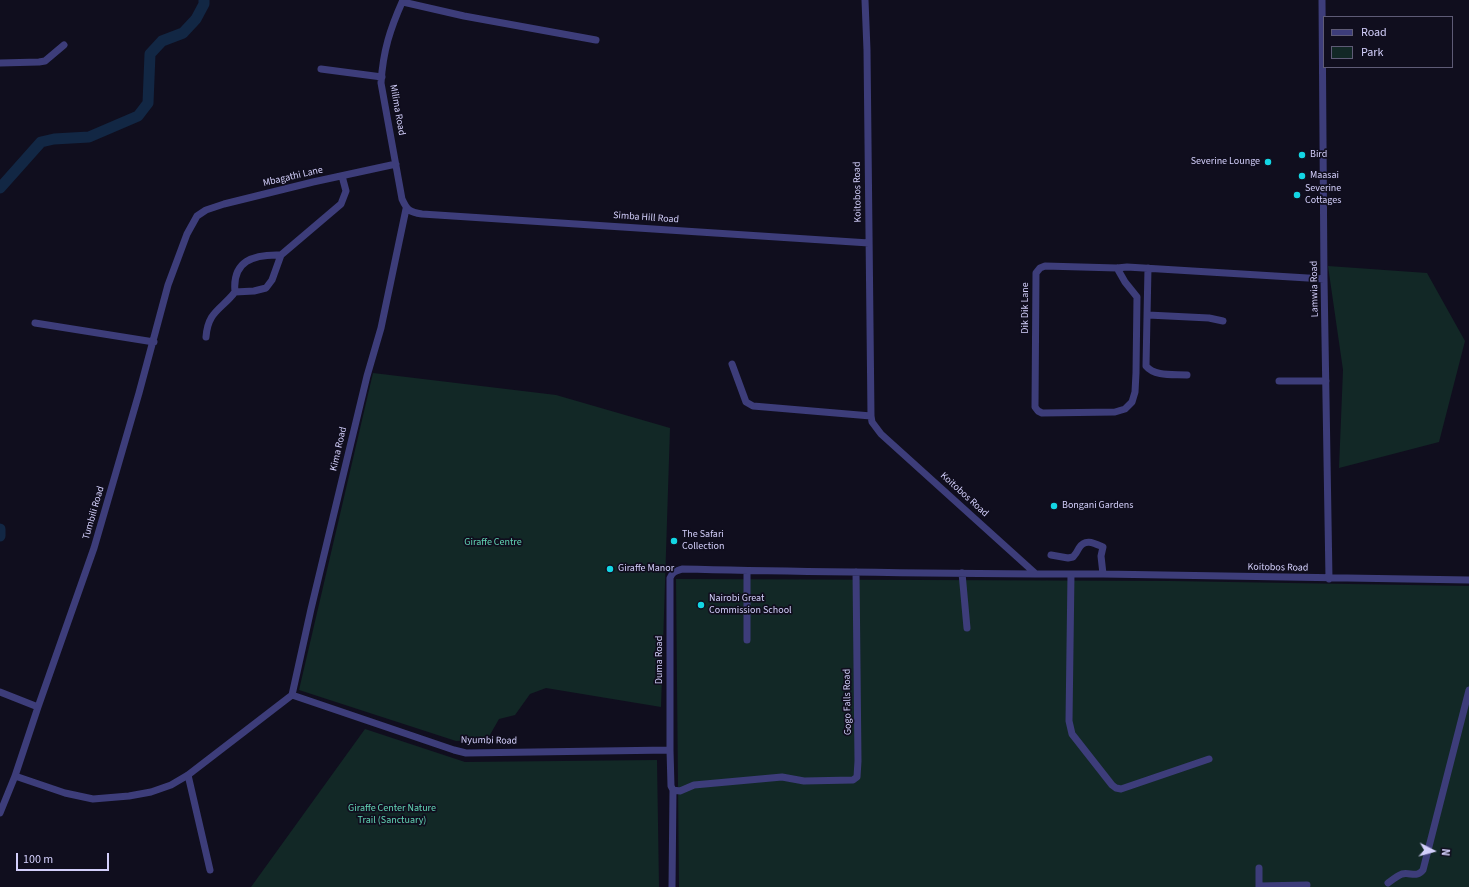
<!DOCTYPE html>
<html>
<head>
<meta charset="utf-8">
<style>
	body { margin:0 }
	#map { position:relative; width:1469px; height:887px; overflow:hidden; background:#100e1e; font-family:"Source Sans 3",sans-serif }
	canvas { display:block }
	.legend { position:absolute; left:1323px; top:16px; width:130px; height:52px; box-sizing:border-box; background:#100e1e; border:1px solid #5e5b76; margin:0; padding:5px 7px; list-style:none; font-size:12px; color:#d3cffb }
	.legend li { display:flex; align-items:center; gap:8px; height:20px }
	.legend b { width:20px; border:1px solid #5e5b76 }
	.north { position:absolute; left:1413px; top:831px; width:40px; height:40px; -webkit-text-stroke:3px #100e1e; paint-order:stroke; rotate:96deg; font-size:11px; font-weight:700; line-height:16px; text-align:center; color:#d3cffb }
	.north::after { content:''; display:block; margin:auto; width:14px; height:18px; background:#d3cffb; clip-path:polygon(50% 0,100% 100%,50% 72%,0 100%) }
	.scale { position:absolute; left:16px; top:853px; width:93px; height:18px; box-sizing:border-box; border:2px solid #d3cffb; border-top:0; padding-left:5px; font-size:12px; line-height:14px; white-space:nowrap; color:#d3cffb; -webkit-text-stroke:3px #100e1e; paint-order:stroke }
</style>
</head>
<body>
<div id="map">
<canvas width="1469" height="887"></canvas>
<ul class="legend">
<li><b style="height:5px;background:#3d3d7a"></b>Road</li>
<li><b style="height:11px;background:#122826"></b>Park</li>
</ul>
<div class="north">N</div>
<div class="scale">100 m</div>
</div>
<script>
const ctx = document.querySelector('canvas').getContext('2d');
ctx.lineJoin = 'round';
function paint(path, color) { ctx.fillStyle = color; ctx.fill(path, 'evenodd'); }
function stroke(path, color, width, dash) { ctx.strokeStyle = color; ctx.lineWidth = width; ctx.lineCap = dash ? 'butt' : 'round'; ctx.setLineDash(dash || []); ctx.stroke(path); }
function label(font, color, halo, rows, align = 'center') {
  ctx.font = font + ' "Source Sans 3",sans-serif'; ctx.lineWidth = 3.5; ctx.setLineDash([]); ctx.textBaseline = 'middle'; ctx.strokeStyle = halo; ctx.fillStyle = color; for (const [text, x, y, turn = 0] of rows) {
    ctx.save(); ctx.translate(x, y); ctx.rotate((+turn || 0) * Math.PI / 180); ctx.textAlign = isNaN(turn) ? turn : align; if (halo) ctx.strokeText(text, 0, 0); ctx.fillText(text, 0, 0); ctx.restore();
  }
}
paint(new Path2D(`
	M1328,266l99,7 38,68 -26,101 -100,26 4,-98z
	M373,373l183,22 114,33 -9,279 -115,-19 -16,6 -15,21 -16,4 -12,21 -31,1 -157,-51z
	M676,579l494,2 299,5v301h-790z
	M365,729l100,33 192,-2 2,127h-408z`), '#122826');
stroke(new Path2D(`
	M0,188l41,-46 13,-3 35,-2 49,-21 10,-13 2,-49 12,-13 21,-8 13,-14 8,-15v-4
	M0,529v7`), '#122744', 11);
stroke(new Path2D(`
	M403,0c-13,29 -20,51 -22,83l21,116c5,11 7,13 20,15l447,29
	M865,0l2,50 4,366 1,6 9,12 155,140h67l366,6
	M1322,0l2,279 5,300
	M403,2l61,14 132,24
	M0,63l39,-1 6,-1 19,-16
	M321,69l61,8
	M1117,268l8,14 12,15 -1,76 -1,19 -3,10 -7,7 -10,3 -73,1 -4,-2 -3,-4 1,-134 4,-5 5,-2 72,2 10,-1 197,12
	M1148,268l-2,98c9,11 28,8 41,9
	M235,292c-3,-31 18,-38 46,-37
	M1148,315l61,3 14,3
	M35,323l119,19
	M206,337c2,-26 15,-27 29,-45l19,-1 12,-3 6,-8 9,-25 60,-51 5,-13 -4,-15
	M732,364l14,38 7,4 118,10
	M1279,381h47
	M1051,555l17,3 5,-1c3,-3 4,-5 6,-9 6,-10 15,-5 24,-1l-2,9 2,18
	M747,571v69
	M856,572l2,189 -1,16 -4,3 -49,1 -22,-4 -88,8 -14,6 -7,-1 -2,-4 -1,-36v-172c2,-6 6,-7 12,-9 118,3 236,4 354,5
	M962,573l5,55
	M1071,574l-2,147 3,13 40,51 4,3 5,1 88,-30
	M0,692l38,15
	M292,695l19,-86 56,-233 14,-48 25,-119
	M292,695l162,55 12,3 204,-3
	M188,775l22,95
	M15,776l50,17 28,6 36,-3 22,-4 20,-7 17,-10 104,-80
	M0,813l15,-37 23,-69 56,-159 45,-155 29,-108 19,-51 10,-18 9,-6 18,-6 89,-22 83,-18
	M1388,883c4,-3 9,-7 14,-9 8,-2 15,4 21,-4l46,-180
	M1259,886l48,-1
	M672,887l1,-97
	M1259,887v-19`), '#3d3d7a', 7);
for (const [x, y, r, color] of [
	[1302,155,4,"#13d6e4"],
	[1268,162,4,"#13d6e4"],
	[1302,176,4,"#13d6e4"],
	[1297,195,4,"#13d6e4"],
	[1054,506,4,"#13d6e4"],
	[674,541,4,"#13d6e4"],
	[610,569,4,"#13d6e4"],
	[701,605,4,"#13d6e4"]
]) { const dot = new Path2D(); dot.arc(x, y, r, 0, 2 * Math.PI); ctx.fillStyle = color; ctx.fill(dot); stroke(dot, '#100e1e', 1.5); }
label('10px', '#d3cffb', '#100e1e', [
	["Milima Road",397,110,80],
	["Mbagathi Lane",293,177,-13],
	["Koitobos Road",858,192,-91],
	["Simba Hill Road",646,218,4],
	["Lamwia Road",1315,289,-91],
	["Dik Dik Lane",1026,308,-90],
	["Kima Road",339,449,-77],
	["Koitobos Road",964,495,42],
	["Tumbili Road",94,513,-74],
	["Koitobos Road",1278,568,1],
	["Duma Road",660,660,-90],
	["Gogo Falls Road",848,702,-91],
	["Nyumbi Road",489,741,1]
]);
label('10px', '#d3cffb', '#100e1e', [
	["Bird",1310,155],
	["Severine Lounge",1260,162,"right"],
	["Maasai",1310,176],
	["Severine",1305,189],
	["Cottages",1305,201],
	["Bongani Gardens",1062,506],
	["The Safari",682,535],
	["Collection",682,547],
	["Giraffe Manor",618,569],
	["Nairobi Great",709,599],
	["Commission School",709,611]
], 'left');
label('10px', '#62d4b4', '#100e1e', [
	["Giraffe Centre",493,543],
	["Giraffe Center Nature",392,809],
	["Trail (Sanctuary)",392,821]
]);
</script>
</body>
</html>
